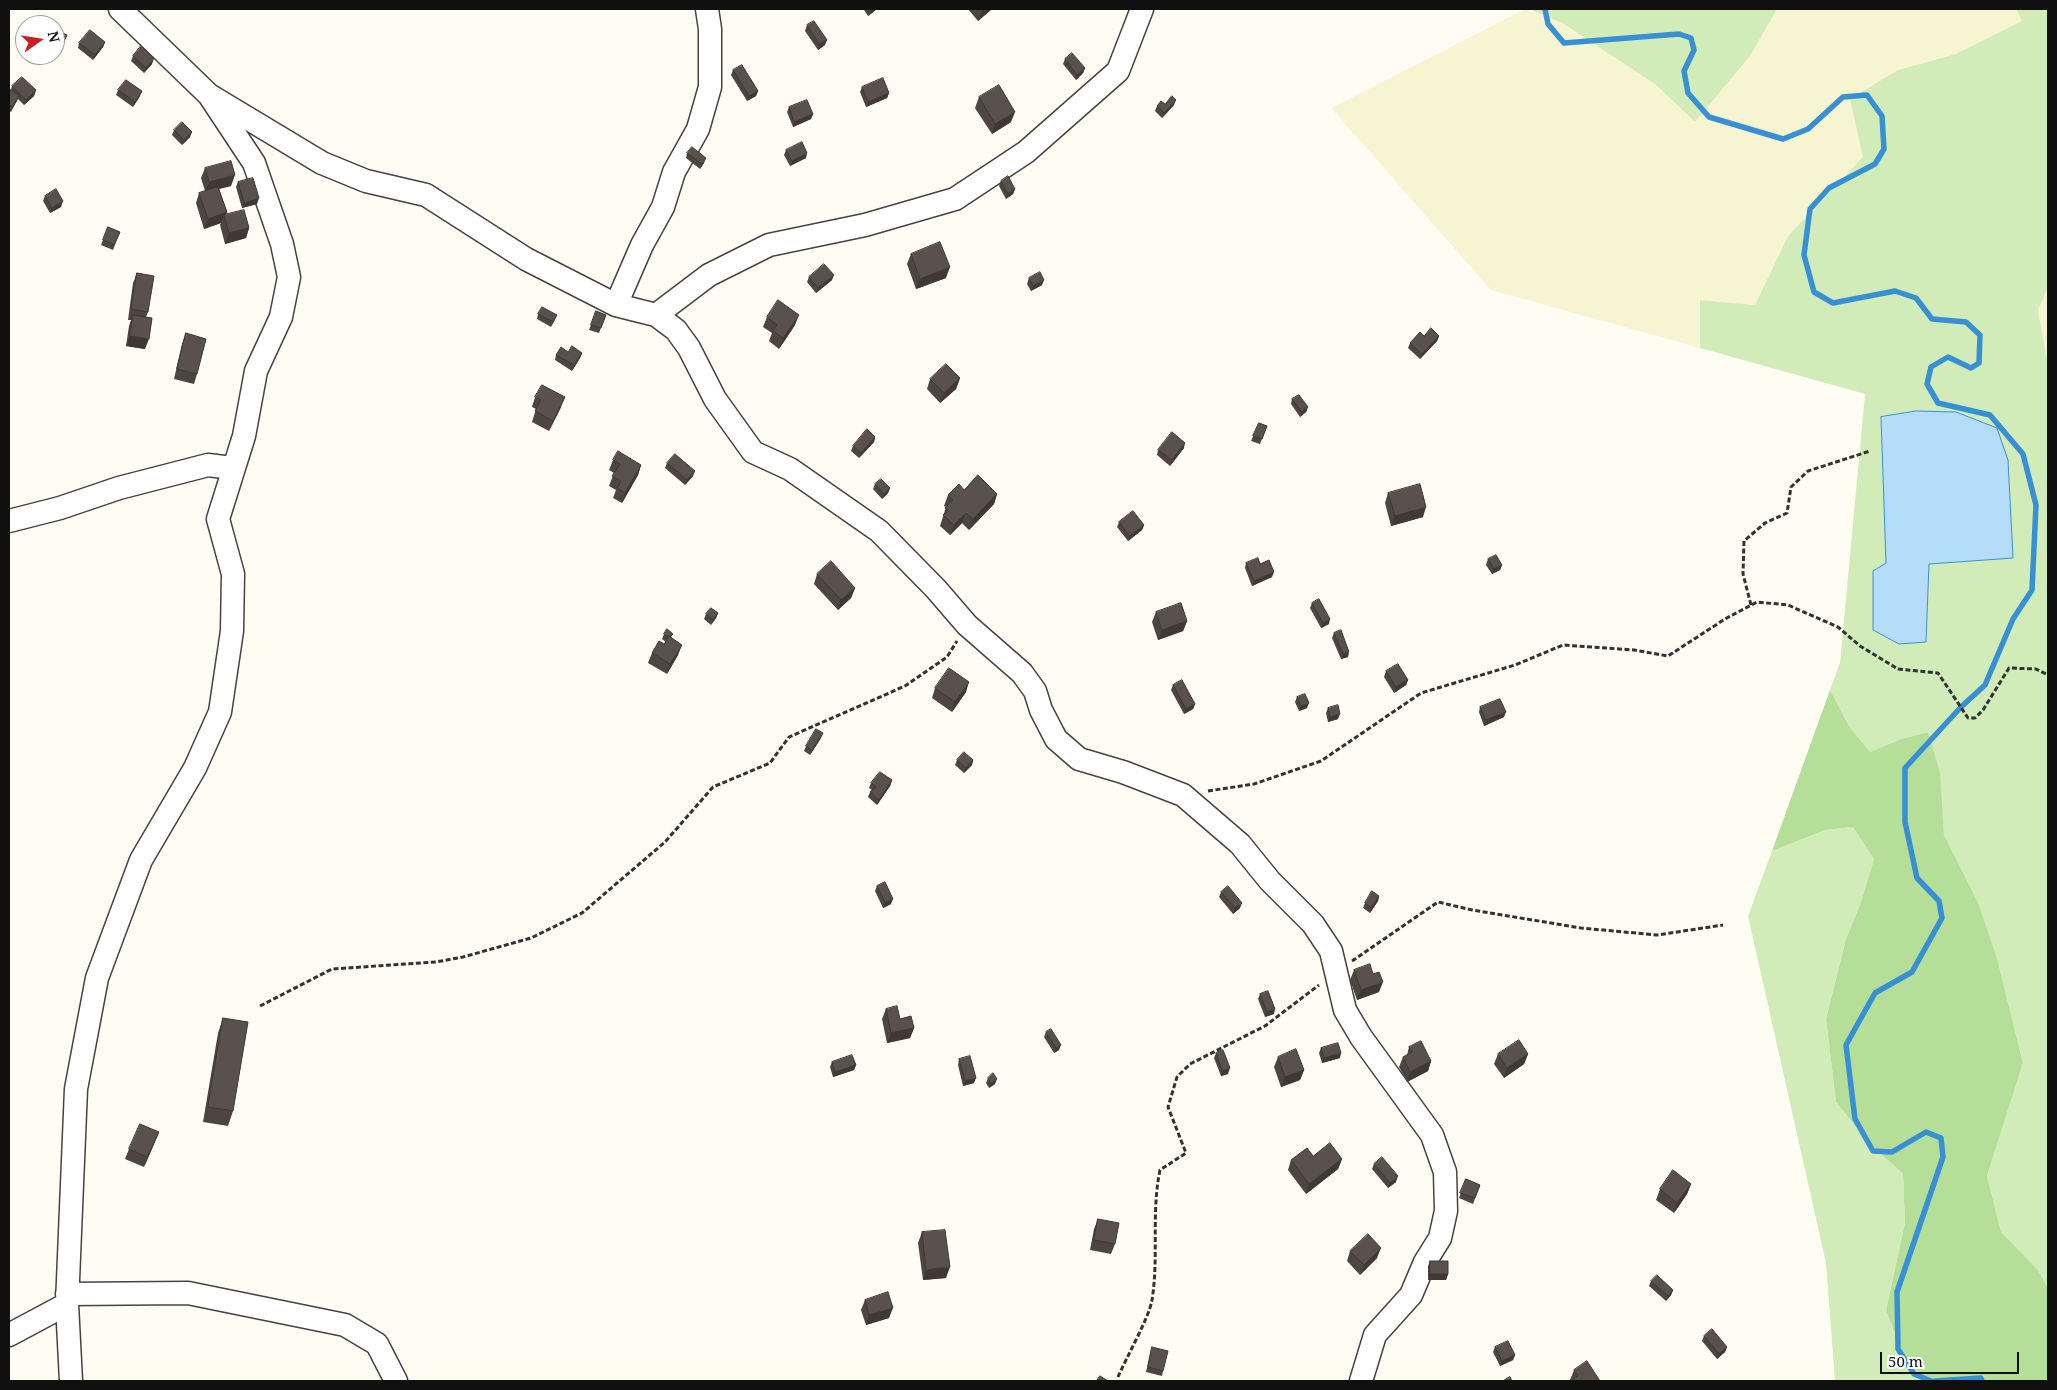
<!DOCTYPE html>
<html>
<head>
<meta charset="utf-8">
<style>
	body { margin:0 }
	#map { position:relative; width:2057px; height:1390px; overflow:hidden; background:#fffdf3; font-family:"Noto Serif",serif }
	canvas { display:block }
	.frame { position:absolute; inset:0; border:10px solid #101010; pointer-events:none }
	.north { position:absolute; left:15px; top:15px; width:50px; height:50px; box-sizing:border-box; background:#fff; border:1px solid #9f9f9f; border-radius:50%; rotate:77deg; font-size:14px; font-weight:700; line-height:20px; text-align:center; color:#101010 }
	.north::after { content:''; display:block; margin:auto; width:18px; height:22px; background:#c82022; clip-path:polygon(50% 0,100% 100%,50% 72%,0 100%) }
	.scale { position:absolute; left:1880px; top:1352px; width:139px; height:22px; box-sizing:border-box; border:2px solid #101010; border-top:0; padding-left:6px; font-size:15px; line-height:18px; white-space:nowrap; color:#101010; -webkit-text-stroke:4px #fff; paint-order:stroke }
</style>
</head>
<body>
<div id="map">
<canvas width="2057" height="1390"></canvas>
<div class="frame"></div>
<div class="north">N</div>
<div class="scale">50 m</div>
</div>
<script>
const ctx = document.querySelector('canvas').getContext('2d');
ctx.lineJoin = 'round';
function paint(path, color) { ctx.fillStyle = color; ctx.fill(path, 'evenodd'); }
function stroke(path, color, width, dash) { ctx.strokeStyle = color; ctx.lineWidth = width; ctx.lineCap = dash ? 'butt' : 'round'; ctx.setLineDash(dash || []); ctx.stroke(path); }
paint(new Path2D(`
	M1525,9l37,14 93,61 40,38 55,-66 27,-47h239l6,12 -66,33 -58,16 -35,87 -75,79 -33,69 -55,-5v48l-209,-58 -160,-182z
	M2048,287v78l-10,-55z`), '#f7f5d1');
paint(new Path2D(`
	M1529,9h248l-27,47 -55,66 -40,-38 -93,-61z
	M2016,9h32v278l-10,23 10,55v923l-10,-18 -37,-38 -14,-56 36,-113 -26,-105 -19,-56 -34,-67 -5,-62 -11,-41 -27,7 -31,13 -21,-26 -19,-36 10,-27 25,-269 -165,-46v-48l55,5 33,-69 75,-79 -13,-58 48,-29 58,-16 66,-33zM1886,563l43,1 -3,78 -27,2 -26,-14v-59z
	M1853,827l21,32 -13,43 -15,37 -20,80 10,83 33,41 34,31 2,49 -19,87 18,48 17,21 -1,2h-85l-9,-118 -78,-347 24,-65 53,-21z`), '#d2ecb9');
paint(new Path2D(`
	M1830,690l19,36 21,26 31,-13 27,-7 12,41 4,62 34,67 19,56 26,105 -36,113 14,56 37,38 10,18v93h-125l-19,-23 -18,-48 19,-87 -2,-49 -34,-31 -33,-41 -10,-83 20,-80 15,-37 13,-43 -21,-32 -28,3 -53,21z`), '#b5de98');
const water = new Path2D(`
	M1916,411l40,1 41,16 11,32 5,98 -84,6 -3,78 -27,2 -26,-14v-59l13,-8 -5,-146z`);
paint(water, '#b5ddf9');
stroke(water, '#3890d4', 1);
stroke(new Path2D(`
	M1545,9l3,15 16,19 115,-9 12,4 3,12 -10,21 4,22 21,24 74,22 25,-10 35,-32 24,-2 15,21 2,33 -9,15 -46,24 -19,21 -6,46 10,37 19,11 62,-12 21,7 16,21 34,3 14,13 -1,28 -8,5 -23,-11 -17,10 -4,17 11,19 52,12 33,39 13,51 -4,85 -19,29 -28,66 -24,22 -56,61v54l12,56 22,23 3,17 -30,54 -37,21 -29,52 9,74 18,32 19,1 34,-20 15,6 2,19 -46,135 1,57 16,25 17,7
	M1935,1381l46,-3 1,3`), '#3890d4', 5.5);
const minor = new Path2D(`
	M209,95l113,68 44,18 60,14 100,64 90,46 40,10 20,15 13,18 26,51 38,53 37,17 89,62 57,58 31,36 55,48 13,18 6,19 15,29 23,20 44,13 60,23 57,49 30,37 43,43 18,27 14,59 16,27 71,98 13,37 1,39 -6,27 -15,24 -14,33 -36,40 -14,46
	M616,305l26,-60 21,-38 11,-35 24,-43 12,-42v-58l-3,-20
	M656,315l53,-40 60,-30 96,-20 90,-26 71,-47 92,-81 24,-62
	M9,521l51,-13 59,-20 89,-23 24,3
	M67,1294l121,-1 157,32 32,19 19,37
	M9,1335l58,-31
	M71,1381l-4,-77 9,-215 21,-111 44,-118 54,-92 25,-56 12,-81 1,-57 -15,-55 26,-83 12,-65 25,-54 8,-40 -7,-33 -28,-81 -45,-68 -89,-86`);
stroke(minor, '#434343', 25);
stroke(new Path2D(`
	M1751,605l-8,-31 1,-33 21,-18 22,-10 4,-26 17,-16 62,-20
	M1208,791l46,-7 67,-23 100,-68 94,-28 48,-20 71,5 34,6 57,-37 32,-17 31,3 50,22 22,19 38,23 40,4 30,45h7l8,-8 26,-42 27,1 12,6
	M1352,961l86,-59 34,8 109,18 76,7 66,-10
	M260,1006l72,-37 104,-7 27,-5 68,-19 51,-25 83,-71 48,-55 57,-24 19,-26 116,-51 42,-29 10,-16
	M1118,1377c8,-19 31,-59 34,-77 7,-43 -1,-87 8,-130l26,-17 -18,-46 9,-30 13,-13 75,-38 54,-41`), '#323232', 3, [5, 2.5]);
stroke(minor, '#fff', 22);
paint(new Path2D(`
	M865,9h12l-9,7 -4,-6z
	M968,9h24l-14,12z
	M807,25l18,20 -7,5 -13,-19z
	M55,30l12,5 -8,19 -4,-2z
	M105,42l-2,5 -10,13 -15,-12 1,-5z
	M133,56l19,8 -8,9 -13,-12z
	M1065,59l20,9 -2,5 -7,7 -13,-16z
	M733,70l25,21 -2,5 -9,5 -16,-26z
	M12,86l24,4 -2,6 -10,9 -6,-6 -7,13 -2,-1v-22l2,1z
	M862,87l27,6 -2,5 -21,9 -6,-15z
	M118,90l22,6 -7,11 -17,-12z
	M979,97l32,25 -19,12 -17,-26z
	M1165,104l9,1 -12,13 -7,-7 2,-5z
	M789,107l24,7 -2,5 -18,8 -6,-15z
	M174,130l16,7 -8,8 -10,-10z
	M786,150l20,8 -16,8 -6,-11z
	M687,153l17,10 -4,6 -14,-11z
	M205,168l26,18 -12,3 8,23 -1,3 23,13 -3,10 -21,6 -5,-19 1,-2 -17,6 -8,-26 3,-10 6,-2 -4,-13z
	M1001,181l14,8 -2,5 -7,5 -7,-13z
	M238,182l19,22 -15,4 -6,-21z
	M45,196l16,11 -11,6 -7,-12z
	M108,227l12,5 -7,18 -12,-5z
	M911,254l35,24 -30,11 -9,-25z
	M137,273l11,39 -2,5 -1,32 -19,-3 3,-20 2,-6h-3l5,-37z
	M809,277l23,3 -16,13 -9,-11z
	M1029,278l13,7 -11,6 -4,-7z
	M596,311l10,4 -7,18 -10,-3z
	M538,314l17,6 -4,7 -14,-8z
	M767,317l28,8 -16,24 -10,-8 3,-8 -9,-6z
	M186,333l11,41 -3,10 -20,-5 8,-35z
	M1424,336h15l-2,5 -17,18 -12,-11 2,-5z
	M568,352l14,1 -2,5 -8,13 -17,-11 1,-5z
	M960,378l-4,11 -16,14 -13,-14 3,-10z
	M535,397l26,10 -12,24 -17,-9 4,-13 -4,-2z
	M1292,399l16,8 -2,5 -6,5 -9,-13z
	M1259,423l8,3 -7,18 -9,-3z
	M875,437l-1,5 -15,16 -8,-7 2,-5z
	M1184,448l-14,18 -13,-11 1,-5z
	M613,460l28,5 -3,10 -16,28 -9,-5 3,-8 -7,-4 5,-13 -5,-3z
	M667,463l26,13 -8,9 -20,-17z
	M875,484l15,4 -2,5 -6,6 -9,-10z
	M964,490l33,4 -3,10 -25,26 -7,-7 -12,12 -10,-9 6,-19 -2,-1 4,-11z
	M1388,493l35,24 -32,9 -6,-23z
	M1119,522l25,3 -2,5 -14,11 -11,-14z
	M1488,559l14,6 -2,5 -8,4 -6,-9z
	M1246,563l26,14 -20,9 -7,-18z
	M817,574l38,14 -4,10 -13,12 -24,-26z
	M1312,603l17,21 -8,4 -11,-20z
	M1156,612l31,9 -4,10 -25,9 -6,-18z
	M718,613l-2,5 -5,7 -7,-6 2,-5z
	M1334,633l14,24 -7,2 -9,-21z
	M664,634l8,4 6,17 -11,19 -19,-11 4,-10 12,-9 2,-2 -4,-3z
	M1386,671l22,9 -2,5 -12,8 -10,-16z
	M1173,685l22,19 -2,5 -9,5 -13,-24z
	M935,688l31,4 -14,20 -20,-14z
	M1297,697l10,11 -8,3 -4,-9z
	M1480,707l24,10 -20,9 -5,-14z
	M1328,708l10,11 -10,3 -2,-9z
	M821,738l-11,17 -6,-4 2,-5z
	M957,760h16l-1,5 -8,8 -9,-8z
	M892,780l-2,6 -13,19 -9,-8 2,-5 2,-2 -3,-2 2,-5z
	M877,886l14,18 -8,4 -8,-17z
	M1221,892l19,16 -7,6 -14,-17z
	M1379,896l-1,5 -8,12 -7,-5 2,-5z
	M1354,970l25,22 -22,8 -7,-20z
	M1260,994l14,20 -9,3 -7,-18z
	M886,1009l28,19 -4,10 -23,5 -5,-24z
	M223,1018l10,93 -5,15 -25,-4 15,-89z
	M1046,1032l13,18 -5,3 -10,-16z
	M1409,1047l22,14 -3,10 -21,11 -8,-15 4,-10 4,-2z
	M1321,1048l19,10 -18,5 -3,-10z
	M1216,1053l12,21 -7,2 -7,-18z
	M1498,1054h30l-4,10 -20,14 -10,-14z
	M1278,1057l26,13 -4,10 -19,7 -7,-20z
	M959,1059l15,24 -11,3 -5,-21z
	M832,1062l24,3 -2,5 -21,7 -3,-10z
	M988,1078l7,6 -6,4 -3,-5z
	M159,1132l-15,35 -19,-8 4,-10z
	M1313,1156l29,3 -4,10 -32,25 -18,-24 3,-10z
	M1374,1164l22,18 -8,6 -16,-19z
	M1466,1179l14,6 -7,19 -14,-6z
	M1691,1184l-4,10 -13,19 -18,-13 4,-11z
	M1098,1219l17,25 -4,10 -21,-4 4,-21z
	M922,1232l24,46 -23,2 -5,-37z
	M1350,1251l27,7 -17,17 -13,-14z
	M1430,1261l18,13 -2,6h-18v-14z
	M1651,1281l22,9 -2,5 -5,6 -17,-15z
	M865,1300l24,18 -23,7 -5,-15z
	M1704,1336l23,11 -2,5 -8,7 -15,-18z
	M1152,1347l11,24 -1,5 -16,-4z
	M1495,1347l20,8 -2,5 -13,6 -7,-14z
	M1574,1370l26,11 -30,-1z`), '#4d4640');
paint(new Path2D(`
	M873,9h4l-9,7 2,-5z
	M984,9h8l-14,12 4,-10z
	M827,40l-2,5 -7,5 1,-6z
	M105,42l-2,5 -10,13 2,-5z
	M154,58l-2,6 -8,9 2,-5z
	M1085,68l-2,5 -7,7 1,-5z
	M36,90l-2,6 -10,9 2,-5z
	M142,91l-2,5 -7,11 2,-5z
	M758,91l-2,5 -9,5 2,-5z
	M889,93l-2,5 -21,9 2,-5z
	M1176,100l-2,5 -12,13 2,-5z
	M1015,112l-4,10 -19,12 3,-10z
	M813,114l-2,5 -18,8 1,-5z
	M192,132l-2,5 -8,8 2,-5z
	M807,153l-1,5 -16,8 2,-5z
	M706,158l-2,5 -4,6 2,-5z
	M235,175l-4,11 -26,6 4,-10z
	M1015,189l-2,5 -7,5 2,-5z
	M259,198l-2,6 -15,4 2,-5z
	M63,201l-2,6 -11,6 2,-5z
	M227,212l-2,5 -1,-2 -3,8 -17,6 4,-10z
	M249,228l-3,10 -21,6 4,-11z
	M950,267l-4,11 -30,11 4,-10z
	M834,275l-2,5 -16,13 2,-5z
	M1044,280l-2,5 -11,6 2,-5z
	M799,315l-4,10 -16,24 4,-11z
	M130,336l19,3 -4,10 -19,-3z
	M1439,336l-2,5 -17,18 2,-5z
	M582,353l-2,5 -8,13 2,-6z
	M960,378l-4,11 -16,14 4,-10z
	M565,397l-4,10 -12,24 4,-10z
	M1308,407l-2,5 -6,5 2,-5z
	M875,437l-1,5 -15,16 2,-5z
	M1185,443l-1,5 -14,18 2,-6z
	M641,465l-3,10 -16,28 3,-10z
	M695,471l-2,5 -8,9 2,-5z
	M890,488l-2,5 -6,6 2,-5z
	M997,494l-3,10 -25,26 4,-11z
	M1426,507l-3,10 -32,9 4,-10z
	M966,513l-4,10 -12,12 4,-10z
	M1144,525l-2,5 -14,11 2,-5z
	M1502,565l-2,5 -8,4 2,-5z
	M1274,572l-2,5 -20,9 2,-5z
	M855,588l-4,10 -13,12 3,-10z
	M718,613l-2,5 -5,7 2,-5z
	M1330,619l-1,5 -8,4 2,-5z
	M1187,621l-4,10 -25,9 4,-10z
	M682,645l-4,10 -11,19 3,-10z
	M1349,652l-1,5 -7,2 2,-5z
	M1408,680l-2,5 -12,8 2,-6z
	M969,682l-3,10 -14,20 3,-10z
	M1309,703l-2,5 -8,3 2,-5z
	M1195,704l-2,5 -9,5 2,-5z
	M1506,712l-2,5 -20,9 2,-6z
	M1340,714l-2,5 -10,3 2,-5z
	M823,733l-2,5 -11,17 2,-5z
	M973,760l-1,5 -8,8 2,-5z
	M892,780l-2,6 -13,19 2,-5z
	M1379,896l-1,5 -8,12 1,-5z
	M893,899l-2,5 -8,4 2,-6z
	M1242,903l-2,5 -7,6 2,-6z
	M1383,982l-4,10 -22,8 4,-10z
	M1275,1009l-1,5 -9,3 2,-5z
	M914,1028l-4,10 -23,5 4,-10z
	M1061,1045l-2,5 -5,3 2,-5z
	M1341,1053l-1,5 -18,5 2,-5z
	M1528,1054l-4,10 -20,14 3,-10z
	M1431,1061l-3,10 -21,11 3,-10z
	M856,1065l-2,5 -21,7 2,-5z
	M1230,1068l-2,6 -7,2 1,-5z
	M1304,1070l-4,10 -19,7 4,-10z
	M976,1078l-2,5 -11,3 2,-5z
	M997,1079l-2,5 -6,4 2,-5z
	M159,1132l-4,10 -11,25 3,-10z
	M1342,1159l-4,10 -32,25 3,-10z
	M1398,1176l-2,6 -8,6 2,-5z
	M1691,1184l-4,10 -13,19 3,-10z
	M1381,1248l-4,10 -17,17 4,-10z
	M950,1267l-4,11 -23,2 3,-10z
	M1430,1274h18l-2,6h-18z
	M1673,1290l-2,5 -5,6 2,-5z
	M893,1308l-4,10 -23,7 3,-10z
	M1727,1347l-2,5 -8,7 2,-5z
	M1515,1355l-2,5 -13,6 2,-5z`), '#3e3934');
const building = new Path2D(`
	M814,21l13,19 -8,4 -12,-19z
	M55,30l12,5 -6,13 -6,-2z
	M90,30l15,12 -10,13 -16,-12z
	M141,46l13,12 -8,10 -13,-12z
	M1072,53l13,15 -8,7 -12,-16z
	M742,65l16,26 -9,5 -16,-26z
	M22,77l14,13 -10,10 -14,-14z
	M883,78l6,15 -21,9 -6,-15z
	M126,80l16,11 -7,11 -17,-12z
	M999,85l16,27 -20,12 -16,-27z
	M9,89l10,6 -6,12 -4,-2z
	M1172,96l4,4 -12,13 -7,-7 4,-5 4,3z
	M807,100l6,14 -19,8 -5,-15z
	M182,122l10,10 -8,8 -10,-10z
	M802,142l5,11 -15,8 -6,-11z
	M692,147l14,11 -4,6 -15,-11z
	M231,161l4,14 -26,7 -4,-14z
	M1008,176l7,13 -7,5 -7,-13z
	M253,178l6,20 -15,5 -6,-21z
	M218,187l9,25 -19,7 -9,-26z
	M56,189l7,12 -11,7 -7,-12z
	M244,210l5,18 -20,5 -5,-18z
	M108,227l12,5 -6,13 -11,-5z
	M940,242l10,25 -30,12 -9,-25z
	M824,264l10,11 -16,13 -9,-11z
	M1040,272l4,8 -11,6 -4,-8z
	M137,273l17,3 -6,36 -17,-3z
	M778,300l21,15 -16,23 -10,-7 4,-6 -10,-8z
	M542,307l15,8 -4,7 -15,-8z
	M596,311l10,4 -5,13 -10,-3z
	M133,315l19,3 -3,21 -19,-3z
	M1431,328l8,8 -17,18 -12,-11 10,-11 4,4z
	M186,333l20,6 -9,35 -20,-5z
	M572,346l10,7 -8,12 -18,-10 5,-8 7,5z
	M946,364l14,14 -16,15 -14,-14z
	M542,385l23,12 -12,24 -18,-10 6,-11 -6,-3z
	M1299,395l9,12 -6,5 -10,-13z
	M1259,423l8,3 -5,13 -9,-3z
	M867,429l8,8 -14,16 -8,-7z
	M1172,432l13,11 -13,17 -14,-10z
	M618,451l23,14 -16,28 -8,-5 4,-7 -9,-5 8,-12 -7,-4z
	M675,454l20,17 -8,9 -20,-17z
	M978,475l19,19 -24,25 -7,-6 -12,12 -11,-10 5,-5 -3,-2 8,-8 -5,-5 11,-11 5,6z
	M881,479l9,9 -6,6 -9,-10z
	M1420,484l6,23 -31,9 -7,-23z
	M1133,511l11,14 -14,11 -11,-14z
	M1496,555l6,10 -8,4 -6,-10z
	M1258,558l2,6 9,-4 5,12 -20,9 -8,-18z
	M831,561l24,27 -14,12 -24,-26z
	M1319,599l11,20 -7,4 -11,-20z
	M1181,603l6,18 -25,9 -6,-18z
	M711,608l7,5 -5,7 -7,-6z
	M667,629l6,5 -3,3 -1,-1 -1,1 -4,-3z
	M1341,630l8,22 -6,2 -9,-21z
	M669,636l13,9 -12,19 -18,-11 7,-12 5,3z
	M1398,664l10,16 -12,7 -10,-16z
	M949,668l20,14 -14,20 -20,-14z
	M1182,680l13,24 -9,5 -13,-24z
	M1305,694l4,9 -8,3 -4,-9z
	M1500,699l6,13 -20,8 -6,-13z
	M1338,705l2,9 -10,3 -2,-9z
	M816,729l7,4 -11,17 -6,-4z
	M964,752l9,8 -7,8 -9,-8z
	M880,772l12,8 -13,20 -9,-8 6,-5 -5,-4z
	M885,882l8,17 -8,3 -8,-16z
	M1228,886l14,17 -7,5 -14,-16z
	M1372,891l7,5 -8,12 -6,-5z
	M1370,964l3,10 6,-2 4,10 -22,8 -7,-20z
	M1268,991l7,18 -8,3 -7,-18z
	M897,1006l3,13 11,-3 3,12 -23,5 -5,-24z
	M223,1018l25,4 -15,89 -25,-4z
	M1051,1029l10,16 -5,3 -10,-16z
	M1519,1040l9,14 -21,14 -9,-14z
	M1421,1041l10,20 -21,11 -7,-15 9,-5 -3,-5z
	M1338,1043l3,10 -17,5 -3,-10z
	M1296,1049l8,21 -19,7 -7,-20z
	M1223,1050l7,18 -8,3 -6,-18z
	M852,1055l4,10 -21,7 -3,-10z
	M970,1056l6,22 -11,3 -6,-22z
	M993,1073l4,6 -6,4 -3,-5z
	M140,1124l19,8 -12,25 -18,-8z
	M1330,1143l12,16 -33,25 -18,-24 16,-12 6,8z
	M1382,1157l16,19 -8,7 -16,-19z
	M1673,1170l18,14 -14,19 -17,-14z
	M1466,1179l14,6 -5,13 -15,-5z
	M1098,1219l21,4 -4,21 -21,-4z
	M945,1230l5,37 -24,3 -4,-38z
	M1368,1234l13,14 -17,17 -14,-14z
	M1430,1261h18v13h-18z
	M1657,1275l16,15 -5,6 -17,-15z
	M888,1292l5,16 -24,7 -4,-15z
	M1712,1329l15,18 -8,7 -15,-18z
	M1508,1341l7,14 -13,6 -7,-14z
	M1152,1347l16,4 -5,20 -15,-4z
	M1587,1361l13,20h-31l9,-5 -4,-6z
	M1100,1376l8,5h-11z
	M1510,1377l2,4h-9z`);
paint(building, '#59514b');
stroke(building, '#3e3934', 1);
</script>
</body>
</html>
